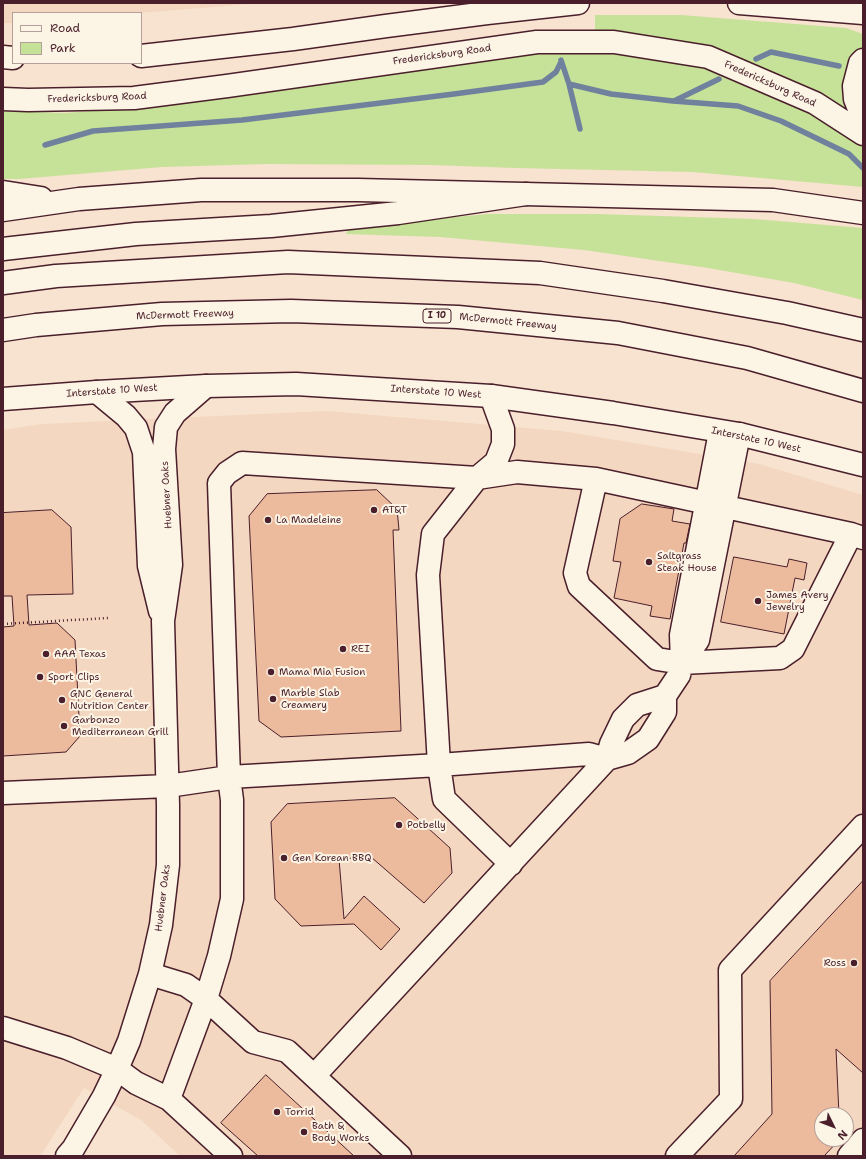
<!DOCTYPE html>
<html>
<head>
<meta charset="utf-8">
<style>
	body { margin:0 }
	#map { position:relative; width:866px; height:1159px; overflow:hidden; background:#f7e3cf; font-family:"Shantell Sans",sans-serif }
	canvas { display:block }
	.frame { position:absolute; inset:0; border:4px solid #4a1f2b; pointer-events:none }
	.legend { position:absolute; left:12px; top:12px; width:130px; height:52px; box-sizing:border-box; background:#fcf5e5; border:1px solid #b59f9b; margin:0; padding:5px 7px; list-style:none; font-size:12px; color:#4a1f2b }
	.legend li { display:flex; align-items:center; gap:8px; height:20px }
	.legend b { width:20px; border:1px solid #b59f9b }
	.north { position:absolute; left:814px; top:1107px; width:40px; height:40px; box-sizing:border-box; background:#fcf5e5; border:1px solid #b59f9b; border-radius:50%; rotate:133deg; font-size:11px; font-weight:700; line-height:16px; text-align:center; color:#4a1f2b }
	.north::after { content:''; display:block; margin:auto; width:14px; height:18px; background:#4a1f2b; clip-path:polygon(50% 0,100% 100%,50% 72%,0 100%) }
</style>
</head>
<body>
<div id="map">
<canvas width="866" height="1159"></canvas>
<div class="frame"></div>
<ul class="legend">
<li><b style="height:5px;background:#fcf5e5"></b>Road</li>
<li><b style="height:11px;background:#c6e198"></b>Park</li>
</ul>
<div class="north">N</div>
</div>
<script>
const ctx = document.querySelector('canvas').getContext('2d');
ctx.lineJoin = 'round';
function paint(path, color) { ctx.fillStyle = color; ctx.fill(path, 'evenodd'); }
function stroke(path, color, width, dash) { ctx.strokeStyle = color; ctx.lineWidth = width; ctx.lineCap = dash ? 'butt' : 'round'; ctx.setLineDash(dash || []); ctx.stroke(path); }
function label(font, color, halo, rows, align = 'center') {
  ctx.font = font + ' "Shantell Sans",sans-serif'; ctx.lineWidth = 4; ctx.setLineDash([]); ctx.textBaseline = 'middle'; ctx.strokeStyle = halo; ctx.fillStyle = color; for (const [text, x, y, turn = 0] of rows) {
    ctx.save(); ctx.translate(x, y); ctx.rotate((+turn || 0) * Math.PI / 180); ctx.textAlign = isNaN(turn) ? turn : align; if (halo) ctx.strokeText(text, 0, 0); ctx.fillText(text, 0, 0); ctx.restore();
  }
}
paint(new Path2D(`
	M3,3h260l-124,10h-126v10h-10z
	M326,411l236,20 197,33 104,31v661h-683l-39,-36 -57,-32 -44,68h-37v-726l39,-6zM822,1115h24v24h-24z`), '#f4d7c0');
paint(new Path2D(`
	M595,15h86l165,13 17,6v153l-170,-15 -177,-4 -84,-3 -166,-1 -104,3 -143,12h-16v-68l62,2 51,-4 415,-56 64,-5z
	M489,214h108l157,5 109,9v72l-69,-17 -86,-15 -124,-18 -144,-13 -94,-3 3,-8z`), '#c6e198');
stroke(new Path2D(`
	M756,59l15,-7 68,14
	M561,60l8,24 11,45
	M569,84l42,10 62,7 65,5 43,15 68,33 14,14
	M674,101l45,-22
	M45,145l48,-14 149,-11 212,-26 89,-12 13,-10 5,-10`), '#70819d', 5.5);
const building = new Path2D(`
	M377,490l20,19 2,21h-6l8,201 -120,6 -22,-16 -10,-205 18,-22z
	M642,504l32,5 -2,12 18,3 -4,19h-2l-14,76 -20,-3 2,-10 -38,-8 7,-36 -8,-1 7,-42z
	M52,510l19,17 2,67 -46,1 2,30 28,-2 18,17 5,96 -14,16 -63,4v-129l11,-1 -2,-30h-9v-83z
	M734,557l53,10 2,-8 18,4 -3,17 -9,-2 -11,56 -63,-12z
	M395,798l55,50 2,25 -28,30 -53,-46 -32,2 5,60 20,-23 36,33 -19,21 -27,-26 -53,2 -26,-27 -4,-77 16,-18z
	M863,881v192l-27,-24 3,66h-17v24h18l-16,17h-90l38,-42 -2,-133z
	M266,1075l88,81h-96l-37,-33z`);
paint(building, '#ecba9d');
stroke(building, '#4a1f2b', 1);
const minor = new Path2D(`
	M97,392l29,24 10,12 8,24 5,114 11,45
	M491,396l12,33v15l-7,18 -19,16 -44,56 -5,41 11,190 5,34 67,65
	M596,479l-21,94 4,13 78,73 25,4 98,-5 13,-9 58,-115
	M682,663l16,-23 41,-206
	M3,793l165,-7 61,-9 210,-12 150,-11 18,5 21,-6 20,-14 17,-27v-16l14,-21 3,-12 -1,-28 39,-203
	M150,974l36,11 20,14 47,43 34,9 113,105
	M3,1028l64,20 50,21 19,14 33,16 62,57
	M314,1076l293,-317 4,-15 12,-25 14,-14 28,-9
	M169,1099l37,-100 13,-43 13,-57v-99l-3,-23 -10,-294 8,-10 15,-10 235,15 40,-6 79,7 255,55 12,4
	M67,1156l6,-7 31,-53 13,-27 12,-28 21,-67 11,-49 7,-60v-60l-5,-184 8,-56 -7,-116 2,-22 9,-14 31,-27
	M677,1156l54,-57 -1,-129 133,-144
	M849,1156l14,-16`);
const major = new Path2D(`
	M739,3l124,10
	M141,56l152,-17 93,-13 101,-13 91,-10
	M3,57l10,1
	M863,60l-3,3 -6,23 1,13 8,20
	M3,99l25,1 106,-2 93,-12 310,-44h77l94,15 107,46 48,31
	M3,192l38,6
	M3,210l76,-11 122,-9h157l415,10 90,13
	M3,399l94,-7 109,-6 90,-2 195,12 122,17 126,21 124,31`);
const highway = new Path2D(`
	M3,249l133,-15 135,-8 127,-13 128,-19
	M3,283l53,-7 232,-14 252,11 123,18 124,22 76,17
	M3,330l33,-5 126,-11 129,-3 167,6 160,16 129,25 116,33`);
stroke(minor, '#4a1f2b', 25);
stroke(major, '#4a1f2b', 25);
stroke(highway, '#4a1f2b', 25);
stroke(new Path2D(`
	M3,624l105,-6`), '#4a1f2b', 2.5, [1, 3]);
stroke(minor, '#fcf5e5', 22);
stroke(major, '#fcf5e5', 22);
stroke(highway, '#fcf5e5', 22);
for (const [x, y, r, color] of [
	[374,510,4,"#4a1f2b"],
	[268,520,4,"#4a1f2b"],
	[649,562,4,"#4a1f2b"],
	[758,601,4,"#4a1f2b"],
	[343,649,4,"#4a1f2b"],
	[46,654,4,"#4a1f2b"],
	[271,672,4,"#4a1f2b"],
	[40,677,4,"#4a1f2b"],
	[273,699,4,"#4a1f2b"],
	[62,700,4,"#4a1f2b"],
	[64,726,4,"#4a1f2b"],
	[399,825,4,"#4a1f2b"],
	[284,858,4,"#4a1f2b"],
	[854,963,4,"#4a1f2b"],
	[277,1112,4,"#4a1f2b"],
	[304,1132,4,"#4a1f2b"]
]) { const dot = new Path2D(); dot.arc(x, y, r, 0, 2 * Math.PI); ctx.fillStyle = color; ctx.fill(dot); stroke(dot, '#fcf5e5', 1.5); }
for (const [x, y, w] of [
	[437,316,28]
]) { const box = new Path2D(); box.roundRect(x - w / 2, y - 7, w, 14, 3); ctx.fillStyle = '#fcf5e5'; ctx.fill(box); stroke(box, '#4a1f2b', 1); }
label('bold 9px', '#4a1f2b', null, [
	["I 10",437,316]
]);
label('10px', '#4a1f2b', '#fcf5e5', [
	["Fredericksburg Road",442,55,-8],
	["Fredericksburg Road",770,84,24],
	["Fredericksburg Road",97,98,-2],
	["McDermott Freeway",185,315,-2],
	["McDermott Freeway",508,322,6],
	["Interstate 10 West",112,391,-4],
	["Interstate 10 West",436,392,4],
	["Interstate 10 West",756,440,12],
	["Huebner Oaks",167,495,-93],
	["Huebner Oaks",163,898,-83]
]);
label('10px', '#4a1f2b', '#fcf5e5', [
	["AT&T",382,510],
	["La Madeleine",276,520],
	["Saltgrass",657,556],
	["Steak House",657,568],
	["James Avery",766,595],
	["Jewelry",766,607],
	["REI",351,649],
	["AAA Texas",54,654],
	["Mama Mia Fusion",279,672],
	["Sport Clips",48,677],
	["Marble Slab",281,693],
	["Creamery",281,705],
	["GNC General",70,694],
	["Nutrition Center",70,706],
	["Garbonzo",72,720],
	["Mediterranean Grill",72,732],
	["Potbelly",407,825],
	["Gen Korean BBQ",292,858],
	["Ross",846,963,"right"],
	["Torrid",285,1112],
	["Bath &",312,1126],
	["Body Works",312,1138]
], 'left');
</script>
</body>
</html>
